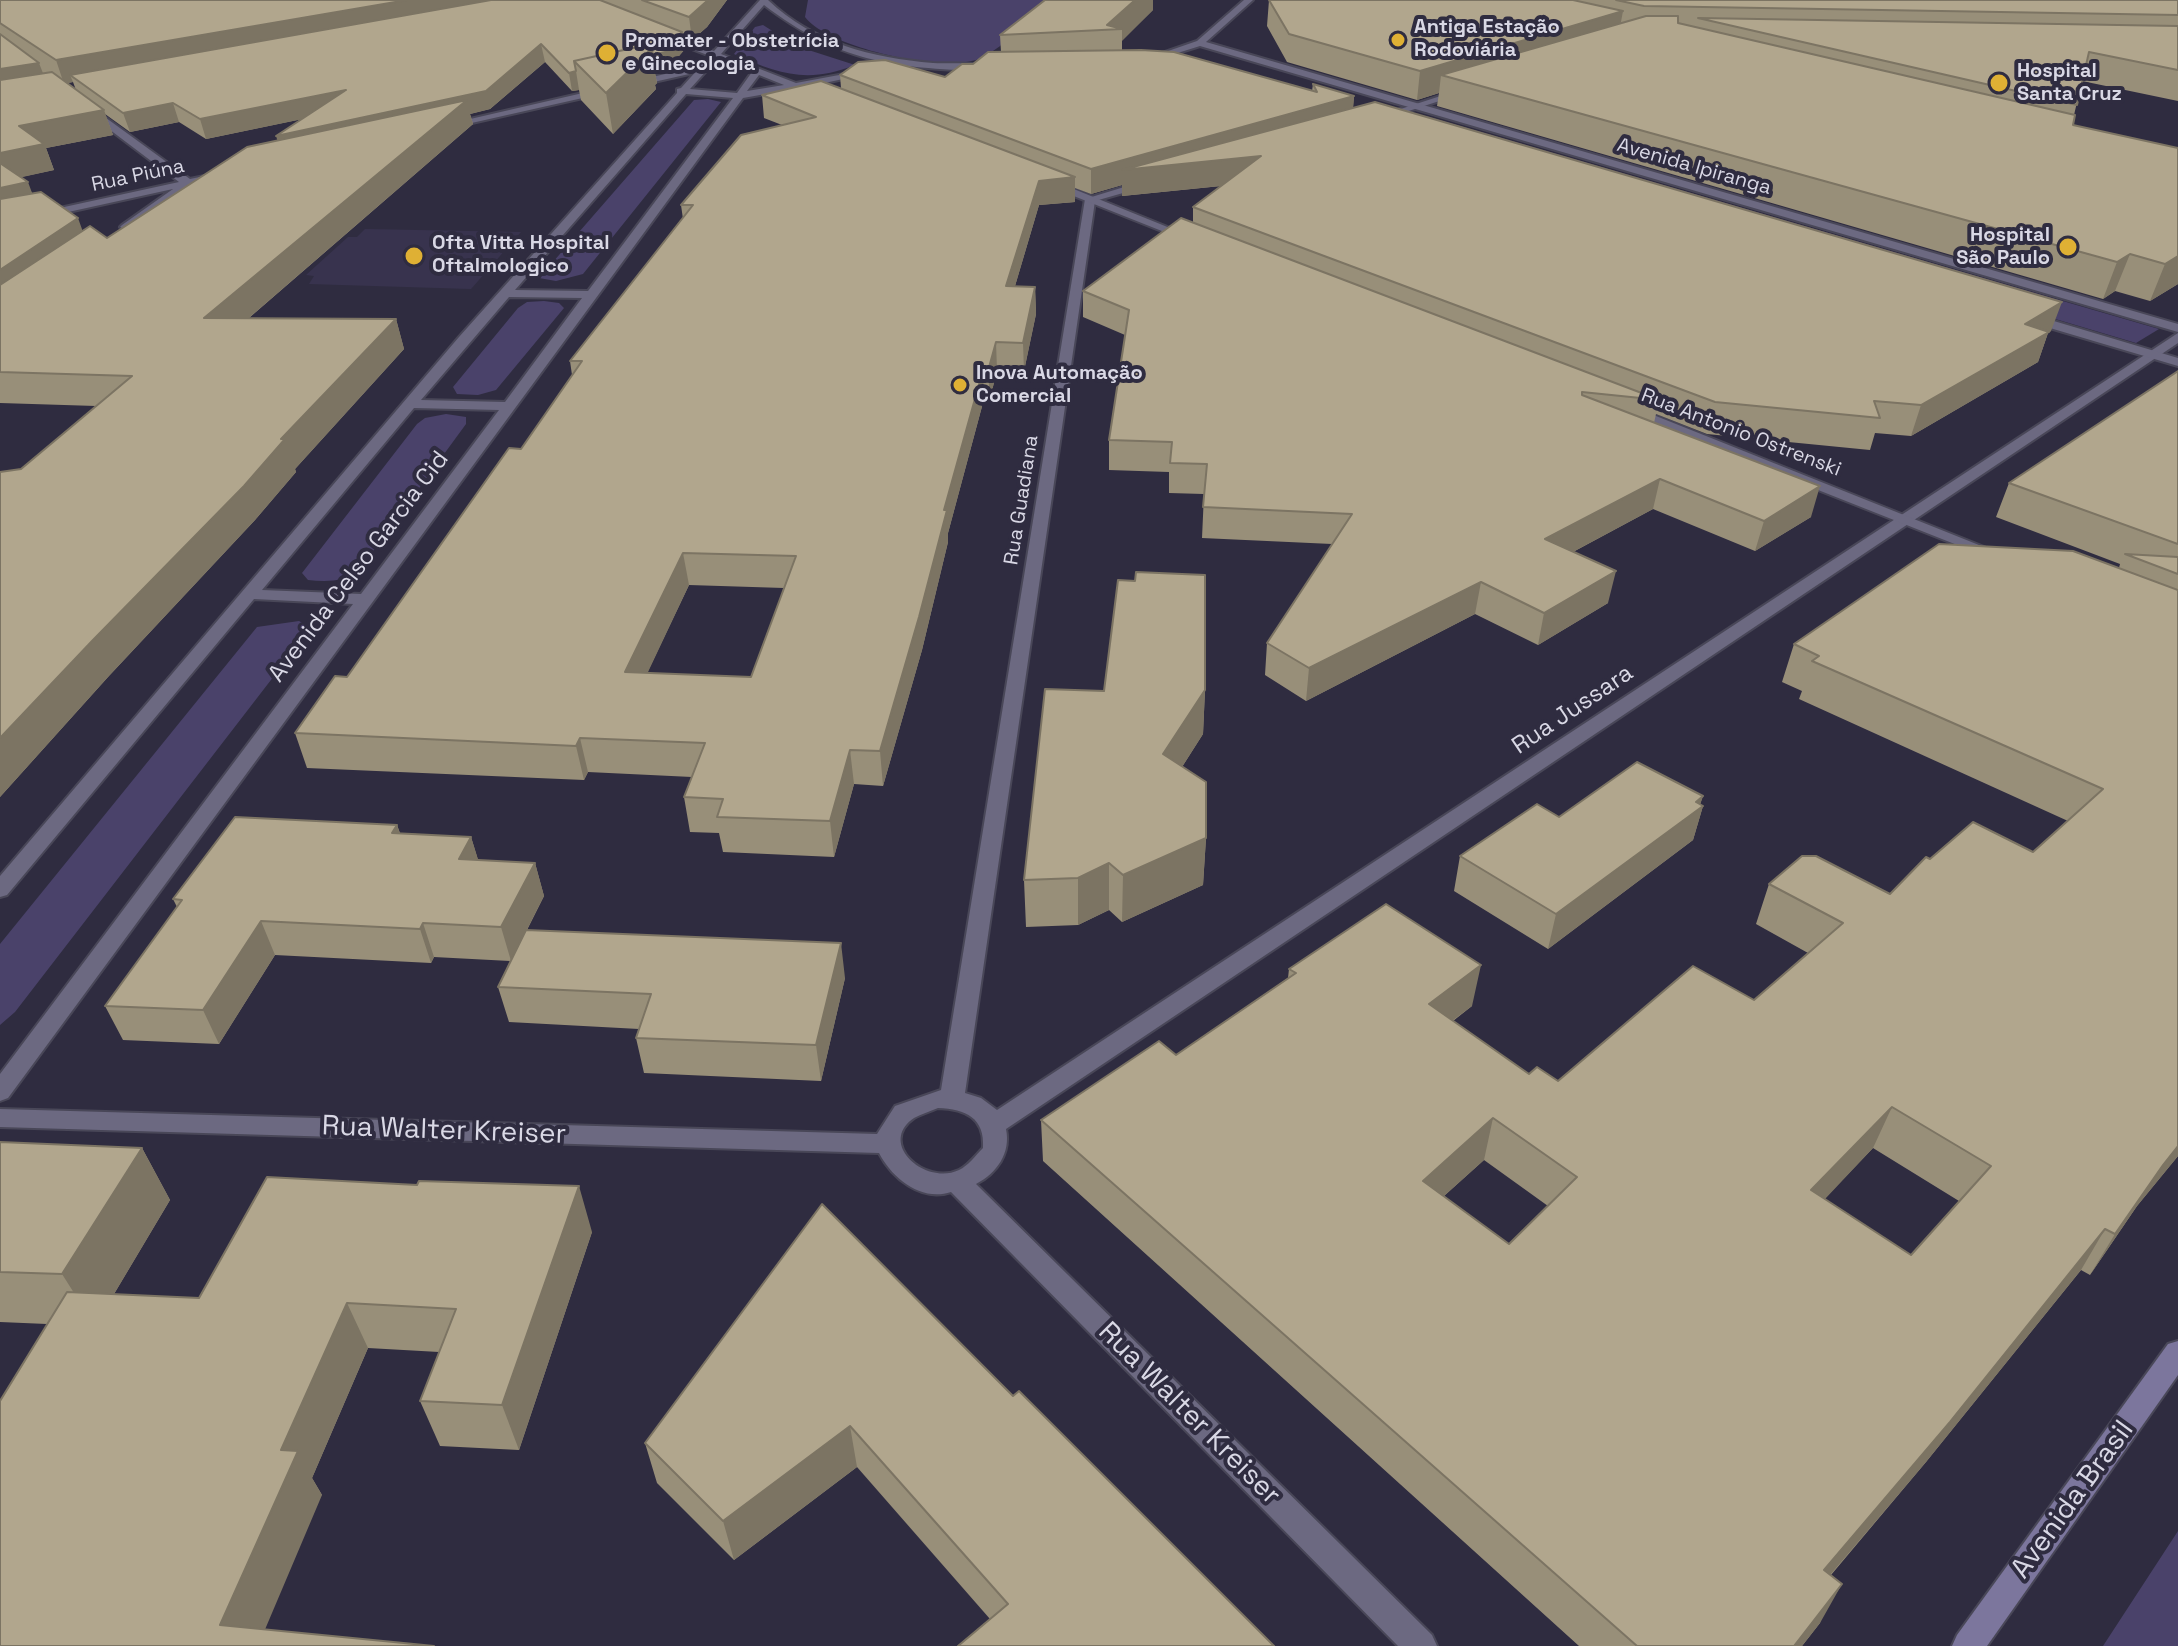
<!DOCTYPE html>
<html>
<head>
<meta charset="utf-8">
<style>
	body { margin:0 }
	canvas { display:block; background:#2f2c40 }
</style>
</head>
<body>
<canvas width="2178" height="1646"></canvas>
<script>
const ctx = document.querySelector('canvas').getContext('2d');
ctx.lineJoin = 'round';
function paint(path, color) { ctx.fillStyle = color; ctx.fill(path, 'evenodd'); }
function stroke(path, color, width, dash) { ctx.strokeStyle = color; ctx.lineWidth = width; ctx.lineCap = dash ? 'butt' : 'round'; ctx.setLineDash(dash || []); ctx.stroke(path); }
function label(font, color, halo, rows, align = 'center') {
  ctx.font = font + ' "Space Grotesk",sans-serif'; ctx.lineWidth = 8; ctx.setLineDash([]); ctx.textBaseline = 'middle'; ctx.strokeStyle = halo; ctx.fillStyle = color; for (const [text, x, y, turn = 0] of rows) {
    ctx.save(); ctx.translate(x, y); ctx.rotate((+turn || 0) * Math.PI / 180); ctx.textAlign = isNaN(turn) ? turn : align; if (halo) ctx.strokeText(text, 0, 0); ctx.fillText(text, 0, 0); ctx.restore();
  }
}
paint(new Path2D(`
	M365,229l156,3 -50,57 -162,-5 5,-8 -8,-1 42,-38h9z`), '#38334e');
paint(new Path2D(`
	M808,0h246c-21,17 -50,47 -73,58 -35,16 -153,-10 -176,-41z
	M763,25l33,21 59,19c-47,19 -77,9 -121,-11l21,-27z
	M708,99l13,3 -138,172 -27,7 -17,-3 155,-178z
	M1426,116l733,213 -23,14 -736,-219z
	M544,301l15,2 5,5 -68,82 -18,5 -21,-1 -4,-7 65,-79 9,-6z
	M446,414l20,3v7l-106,145c-16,13 -32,13 -52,11l-6,-7 115,-149 8,-6z
	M299,621l12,7 -296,384 -15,13v-81l257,-317z
	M2178,1531v115h-75z`), '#4a426a');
const minor = new Path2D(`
	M704,65l3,5 -262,59 -5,-3z
	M1459,90l8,2 -86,28 -8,-2z
	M85,107h6l99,72 29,-6 5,3 -38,10v4l-60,40 -6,-3 2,-2 51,-36 -173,38v-6l179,-39 -94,-71z
	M1147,180l4,1v4l-56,16 -130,892 16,5 16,12 1181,-777v10l-1172,786c5,24 -9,44 -30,55l456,451 5,11h-39l-447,-454c-30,10 -59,-14 -72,-39l-879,-26v-18l877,25 18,-28 46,-16 144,-891zM938,1108c28,1 47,10 45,40 -7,7 -15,18 -24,22 -34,16 -82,-27 -45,-52 7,-4 17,-7 24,-10z`);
const tertiary = new Path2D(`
	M760,0h8c45,43 104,58 165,63 17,1 42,-2 55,5l-4,3c-92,-3 -145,-9 -220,-66l-43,49 75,29 70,-13 5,3 -65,14 19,7 -3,5 -28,-10 -51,9 -735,1000 -8,3v-27l353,-470 -99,-5 -247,296 -7,2v-21l459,-539 218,-244v-4l4,-1 29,-32 -55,-21v-4l59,20zM717,59l35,13 -15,21 -47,-4zM759,75l25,10 -37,6zM686,94l47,4 -145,193 -73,-1zM509,297l73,1 -77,104 -84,-2zM414,408l85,2 -138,184 -99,-4z
	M1244,0h9l-47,42 972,282v8l-978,-286 -48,15 -4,-3 49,-17z
	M1046,181h8l143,58 -10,2 -141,-56z
	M2027,313l151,45v8l-155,-46 -2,-3z
	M1626,408h10l368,147 -8,5 -6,-2 -364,-144z`);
const secondary = new Path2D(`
	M2178,1341v34l-191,271h-35l5,-11 211,-291z`);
stroke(minor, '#494758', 4);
stroke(tertiary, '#494758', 4);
stroke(secondary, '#494758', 4);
paint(minor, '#6c6981');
paint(tertiary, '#6c6981');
paint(secondary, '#7c769d');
paint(new Path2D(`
	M0,0h727l-20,27 -15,13 -9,-4 2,13 -18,21 -12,3 2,10 -2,2 1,4 -43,45 -32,-34 -2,-10 -7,1 -27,-29 -55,47 -20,5 3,10 -224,194 147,1 8,30 -109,120 1,3 -41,48 -147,157 -108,120v-325l21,-3 75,-63 -96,-3zM73,82l3,8 -9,-7zM105,114l25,18 49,-10 27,17 96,-20 -25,22 -170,97 -24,-7 -51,-38 -11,-16 33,-7 -8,-22 67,-13z
	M1269,0h909v101l-96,-20 -8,34 -1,10 105,159 -28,17 -35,-10 -12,8 -666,-193 2,-13 -22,7 -130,-38 -20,-36z
	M1153,10l-31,30v11l190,40 1,-7 41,12 -1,12 698,223 -3,2 -10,29 -127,74 -36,-3 -5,17 -163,-16 -51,-20 -2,9 157,94 -56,34 -102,-42 -80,43 35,51 -70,42 -63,-31 -169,87 -41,-26 2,-32 65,-99 -130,-6 2,-44 -35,-1v-21l-60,-2v-30l16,-105 -42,-18v-26l110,-69v-15l28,-21 -99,10v-11l-31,9 -16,-6v14l-36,3 -24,81 20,1 1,27 -12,57 -27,-1 -7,29h-6l-36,134v9l-26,108 -39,136 -29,-2 -20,73 -111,-5 -4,-19 -29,-1 -6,-35 8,-20 -104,-5 -4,8 -277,-12 -12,-35 52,-56 174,-228 51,-74 -2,-14 113,-142 -2,-14 101,-80 -18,-7 -2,-23 79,-7 -1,-13 105,2 56,-25 -1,-17zM689,585l95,3 -33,89 -104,-4z
	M2178,371v785l-41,50 -47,69 -9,-5 -155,192 -95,113 -11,48 -18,23h-223l-536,-485 -2,-41 135,-65 112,-77 1,-9 183,37 -19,15 76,53 29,7 196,-81 54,-47 -52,-29 13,-40 121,10 40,-35 103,-7 35,-31 -269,-122 3,-8 -20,-9 12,-38 325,-76 1,-4 -124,-47 13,-34zM1873,1148l86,53 -48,54 -87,-56zM1484,1160l64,46 -39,38 -65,-48z
	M1205,690l-2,44 -21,33 24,71 -3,47 -81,37 -13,-12 -31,15 -52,2 -2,-47 80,-189z
	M1703,796l-3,8 3,2 -10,34 -145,109 -94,-58 6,-35 99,-39z
	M397,825l3,8 71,4 7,23 57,3 9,33 -17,34 318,48 -24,103 -177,-8 -8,-35 3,-9 -130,-7 -11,-35 12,-26 -76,-4 -3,6 -156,-8 -56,89 -96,-4 -18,-34 72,-99 -4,-8z
	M0,1142l142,6 28,52 -56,94 85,4 393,-66 -73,218 -79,-4 -20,-45 19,-49 -71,-4 -56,130 10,17 -322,151 47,-322 -47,-2z
	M1013,1396l261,250 -284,-27 -133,-152 -123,93 -77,-77 -12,-40z`), '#988f79');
paint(new Path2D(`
	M407,0h127l-464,75 3,7 -9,2 -8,-24z
	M708,0h19l-20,27 -15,13 -3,-23z
	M1135,0h18v10l-31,31v-12l-15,-4z
	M1623,11l-5,27 -177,37 -2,18 -22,7 3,-29z
	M682,32l3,17 -18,21 -12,3 2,10 -2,2 1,4 -43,45 -7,-41 45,-49z
	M541,44l4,18 -55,47 -20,5 3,10 -259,224 -10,-30 78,-163 -6,-19z
	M39,63l9,23 -48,9v-26z
	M576,71l3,19 -7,1 -3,-18z
	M346,90l5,19 -145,30 -6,-20z
	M1354,96l-2,24 -92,62 -138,14v-11l-31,9v-25z
	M173,103l6,19 -49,10 -7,-19z
	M104,110l9,25 -67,13 8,22 -54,12v-29l19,-27z
	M1075,177v25l-36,3 -32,108 -1,-27 33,-105z
	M28,182l10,27 -38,9v-30z
	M78,218l10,28 -88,61v-37z
	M2130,254l-15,37 -12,8 14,-37z
	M2178,256v28l-28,17 15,-37z
	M1035,287l1,27 -12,57 -1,-28z
	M2062,302l-11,29 -3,2 -10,29 -127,74 10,-31 104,-81z
	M396,319l8,30 -109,120 1,3 -41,48 -147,157 -108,120v-59l281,-299z
	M996,342l1,28 -7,29 -2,-28z
	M983,370l1,29 -36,134v9l-26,108 -39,136 -3,-35 64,-241z
	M1660,479l-7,30 -114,61 6,-31z
	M1820,486l-9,31 -56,34 9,-30z
	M683,553l6,32 -57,121 -7,-34z
	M1616,571l-8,32 -70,42 6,-32z
	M1481,582l-6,32 -169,87 3,-33z
	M1205,690l-2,44 -42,66 2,-46z
	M580,738l8,34 -4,8 -8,-34z
	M850,750l4,34 -20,73 -4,-36z
	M1703,796l-4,12 4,-2 -10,34 -145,109 8,-35z
	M397,825l11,33 -16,-25z
	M471,837l10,32 -22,-10z
	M1206,838l-3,47 -81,37 1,-47z
	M535,863l9,33 -33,65 -10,-34z
	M1109,863v47l-31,15v-47z
	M261,921l14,34 -56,89 -16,-34z
	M423,923l11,34 -3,6 -11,-34z
	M841,943l4,35 -24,103 -5,-36z
	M1481,965l-9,41 -51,38 8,-40z
	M1892,1107l-19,41 -79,84 17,-42z
	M1493,1118l-9,42 -69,62 8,-41z
	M2178,1146v10l-41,50 -47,69 25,-41 48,-69z
	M142,1148l28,52 -75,126 -33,-52z
	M579,1186l13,46 -73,218 -17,-45z
	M2105,1229l-24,41 -155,192 -124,146 22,-38z
	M347,1303l21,45 -56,130 10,17 -64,151 -38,-21 61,-175z
	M850,1426l7,41 -123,93 -11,-39z
	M1842,1584l-22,39 -18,23h-8z`), '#7c7463');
const building = new Path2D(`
	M0,0h407l-351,60 -56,-37z
	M491,0h109l82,32 -17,20 -12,3 -2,-11 -77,17 2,10 -7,2 -28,-29 -55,47 -210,45 70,-46 -146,29 -27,-16 -50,10 -53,-38z
	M642,0h66l-19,17z
	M1045,0h90l-28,25 15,4 -122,6z
	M1269,0h304l50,11 -203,60 -131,-37z
	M1616,0h562v15l-534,-9z
	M1646,16h32v7l397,92 -2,10 105,23v108l-13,8 -35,-10 -13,8 -676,-187z
	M1698,18l480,8v44l-89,-18 -12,53z
	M0,34l39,29 -39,6z
	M651,44l-4,5 3,1 -44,43 -32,-32z
	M1141,50l33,2 143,40 -4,-8 41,12 -263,73 -251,-94 18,-13 27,-2 60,17 17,-13h11l15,-12z
	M52,72l52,38 -85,16 25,18 -44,9v-73z
	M821,81l254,96 -36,4 -33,105 29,1 -12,56 -27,-1 -8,29 -5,-1 -39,140h3l-28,107 -39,134 -30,-1 -20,71 -113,-4 6,-18 -39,-2 21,-54 -125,-5 -4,8 -281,-13 40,-57 12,1 162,-229 12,1 61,-88h-12l123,-156h-12l60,-70 75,-18 -54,-22zM683,553l113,3 -45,121 -126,-5z
	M467,100l-263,218 192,1 -115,120h4l-41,47 -152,155 -92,97v-266l21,-3 111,-93 -132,-4v-87l90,-59 17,12 140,-91z
	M1375,102l687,200 -37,22 24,8 -128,73 -47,-4 6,17 -165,-16 -522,-195 68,-51 -139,14z
	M0,163l28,19 -28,6z
	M41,192l37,26 -78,52v-71z
	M1181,218l479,182 -78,-8v3l238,91 -56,35 -104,-42 -115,60 71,32 -72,42 -63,-31 -172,86 -42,-25 85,-129 -149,-7 4,-43 -37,-1 2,-21 -63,-2 20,-130 -46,-19z
	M2178,371v173l-169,-61z
	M1939,544l134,7 105,39v556l-15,19 -48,69 -10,-5 -155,193 -126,148 18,14 -48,62h-157l-596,-526 118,-79 17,14 120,-82 -7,-4 97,-65 95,61 -52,39 100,70 8,-7 21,14 135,-115 61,34 89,-77 -74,-39 33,-28h14l74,38 36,-37 4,2 43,-37 60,30 70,-63 -291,-128 7,-5 -25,-12zM1892,1107l99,59 -80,89 -100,-65zM1493,1118l84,59 -68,67 -86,-63z
	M2125,554l53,3v17z
	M1136,572l69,3v115l-42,64 43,28v56l-83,37 -14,-12 -31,15 -54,2 21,-191 59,2 14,-111 17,1z
	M1637,762l66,34 -7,6 7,4 -147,108 -96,-58 77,-52 22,13z
	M235,817l162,8 -5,8 79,4 -12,22 76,4 -34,64 -78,-4 -3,6 -159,-8 -58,89 -98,-4 77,-106 -9,-1z
	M526,930l315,13 -25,102 -180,-7 15,-44 -153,-7z
	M0,1142l142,6 -80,126 -62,-2z
	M267,1177l150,8 2,-4 160,5 -77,219 -82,-4 36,-92 -109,-6 -66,147 17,1 -78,174 214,21h-434v-245l67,-109 132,6z
	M822,1204l191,192 6,-5 255,255h-316l50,-42 -158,-178 -127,95 -78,-78z`);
paint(building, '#b1a68d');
stroke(building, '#7c7463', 2);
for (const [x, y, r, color] of [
	[1398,40,8,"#dfb034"],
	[607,53,10,"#dfb034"],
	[1999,83,10,"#dfb034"],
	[2068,247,10,"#dfb034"],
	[414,256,10,"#dfb034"],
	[960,385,8,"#dfb034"]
]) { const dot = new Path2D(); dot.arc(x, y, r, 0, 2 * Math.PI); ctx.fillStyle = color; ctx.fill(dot); stroke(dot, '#2f2c40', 3); }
label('bold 20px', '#d9d8e5', '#2f2c40', [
	["Antiga Estação",1414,28],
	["Rodoviária",1414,51],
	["Promater - Obstetrícia",625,42],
	["e Ginecologia",625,65],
	["Hospital",2017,72],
	["Santa Cruz",2017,95],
	["Hospital",2050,236,"right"],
	["São Paulo",2050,259,"right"],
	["Ofta Vitta Hospital",432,244],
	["Oftalmologico",432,267],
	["Inova Automação",976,374],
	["Comercial",976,397]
], 'left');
label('20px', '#d9d8e5', '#2f2c40', [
	["Avenida Ipiranga",1694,167,16],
	["Rua Piúna",138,176,-12],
	["Rua Antonio Ostrenski",1741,433,21],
	["Rua Guadiana",1022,500,-81]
]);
label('24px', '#d9d8e5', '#2f2c40', [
	["Avenida Celso Garcia Cid",359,567,-53],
	["Rua Jussara",1573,710,-34]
]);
label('28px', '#d9d8e5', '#2f2c40', [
	["Rua Walter Kreiser",444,1131,2],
	["Rua Walter Kreiser",1189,1414,45],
	["Avenida Brasil",2073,1500,-54]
]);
</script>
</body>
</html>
